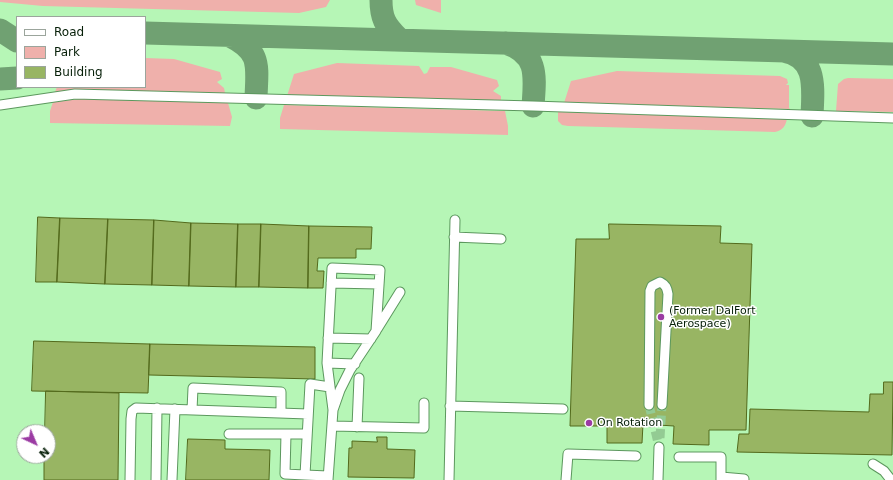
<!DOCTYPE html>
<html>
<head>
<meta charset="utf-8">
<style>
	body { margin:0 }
	#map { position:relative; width:893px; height:480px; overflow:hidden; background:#b6f6b6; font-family:"DejaVu Sans",sans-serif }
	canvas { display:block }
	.legend { position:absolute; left:16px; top:16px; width:130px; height:72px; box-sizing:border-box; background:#fff; border:1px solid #9ba59c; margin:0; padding:5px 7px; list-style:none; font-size:12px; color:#061f08 }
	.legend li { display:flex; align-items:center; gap:8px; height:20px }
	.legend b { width:20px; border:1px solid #9ba59c }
	.north { position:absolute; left:16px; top:424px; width:40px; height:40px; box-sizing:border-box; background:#fff; border:1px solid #9ba59c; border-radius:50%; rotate:136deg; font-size:11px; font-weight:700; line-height:16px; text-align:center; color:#061f08 }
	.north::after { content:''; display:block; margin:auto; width:14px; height:18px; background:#9b3ba3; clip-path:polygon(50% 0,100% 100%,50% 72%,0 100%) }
</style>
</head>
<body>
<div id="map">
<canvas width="893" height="480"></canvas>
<ul class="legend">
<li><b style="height:5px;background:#fff"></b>Road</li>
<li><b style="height:11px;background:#efb0ab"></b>Park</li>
<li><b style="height:11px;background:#98b563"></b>Building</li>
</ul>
<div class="north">N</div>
</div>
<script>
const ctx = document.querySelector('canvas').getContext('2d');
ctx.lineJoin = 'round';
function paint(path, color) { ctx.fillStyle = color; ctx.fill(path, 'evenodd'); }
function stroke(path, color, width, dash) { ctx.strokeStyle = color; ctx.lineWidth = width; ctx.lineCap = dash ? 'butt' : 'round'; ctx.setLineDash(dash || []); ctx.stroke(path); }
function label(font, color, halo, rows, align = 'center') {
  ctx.font = font + ' "DejaVu Sans",sans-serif'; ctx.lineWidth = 3; ctx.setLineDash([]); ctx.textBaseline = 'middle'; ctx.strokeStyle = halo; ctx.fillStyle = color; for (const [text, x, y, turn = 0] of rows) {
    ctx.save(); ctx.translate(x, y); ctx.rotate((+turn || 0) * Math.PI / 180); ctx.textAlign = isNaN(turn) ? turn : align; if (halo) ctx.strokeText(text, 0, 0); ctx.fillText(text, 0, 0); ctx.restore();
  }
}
paint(new Path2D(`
	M0,0h330l-4,7 -27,6 -256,-7 -43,-4z
	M415,0h26v13l-25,-8z
	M145,58l29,1 46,13 2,7 -5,3 7,6 1,5 -156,-3 -14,2 2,-5h88z
	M337,63l82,3 5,8 3,-1 3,-6h21l46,13 2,6 -6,5 8,5v5l-214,-5 7,-22z
	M617,71l163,5 7,3 1,4 -2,2h3v23l1,1 -226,-6 7,-22z
	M848,78l45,1v33l-57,-1 2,-27 6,-5z
	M80,99l148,4 4,14 -2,9 -180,-3v-12l3,-9z
	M284,105l221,6 3,15v9l-228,-6v-11z
	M558,112l229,7c-2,8 -4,11 -12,13l-207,-6 -6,-1 -4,-4z`), '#efb0ab');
stroke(new Path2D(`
	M381,0c0,18 4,25 17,38
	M0,30l17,11
	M145,33l748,21
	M230,36c32,16 27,30 26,62
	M506,43c33,11 29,34 27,63
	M783,51c35,6 30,38 29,65
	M0,79l17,-1`), '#70a172', 23);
const building = new Path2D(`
	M38,217l22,1 -3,64h-21z
	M60,218l48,1 -3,65 -48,-2z
	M108,219l46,1 -2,65 -47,-1z
	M154,220l37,3 -2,63 -37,-1z
	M191,223l47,1 -2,63 -47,-1z
	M238,224h23l-2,63h-23z
	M261,224l48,2 -1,62 -49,-1z
	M609,224l112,2 -1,17 32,1 -6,186h-37v15l-36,-1 1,-18 -31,-2 -1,19h-35v-17h-37l6,-187h33z
	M309,226l63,1 -1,22h-15v9h-38l-1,13h7l-1,17h-15z
	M34,341l116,3 -2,49 -116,-2z
	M150,344l165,3v32l-166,-4z
	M884,382h9l-1,73 -155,-3 2,-18h10l1,-25 119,3 1,-18h13z
	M46,391l73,2 -1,87h-74v-24h4v-24h-3z
	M377,437h10v12l28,1 -1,28 -66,-1 1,-29h3v-7l25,1z
	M188,439l37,1v9l45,1 -1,30h-83z`);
paint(building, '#98b563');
stroke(building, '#536a1c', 1);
stroke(new Path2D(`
	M649,405l10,42
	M660,438l2,-33`), '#93cb93', 9, [9, 4.5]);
const minor = new Path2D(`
	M0,105l75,-11 458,12 360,12
	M454,237l47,2
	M331,283l48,1
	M377,329l23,-37
	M328,338l43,1
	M327,363l28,1
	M649,405l1,-114 2,-5 8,-4c6,3 7,6 8,12l-6,111
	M450,406l113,3
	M192,410l1,-22 88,4v21
	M332,426l92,2v-25
	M357,427l2,-49
	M229,434h57
	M679,457h42v23
	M873,464l11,7 7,9
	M305,475l-20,-1 1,-40h21
	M328,476l-23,-1 5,-91 20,3
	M721,477l23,2
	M130,480l1,-61 1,-8 4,-3 172,6
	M156,480l1,-72
	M172,480l3,-71
	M328,480l5,-70 -6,-47 5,-95 48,2 -4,61 -26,39 -10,20 -7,20
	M449,480l6,-260
	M566,480l2,-26 68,2
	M658,480l1,-33`);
stroke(minor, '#5c985e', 11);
stroke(minor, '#fff', 9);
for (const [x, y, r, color] of [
	[661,317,4,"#9b3ba3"],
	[589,423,4,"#9b3ba3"]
]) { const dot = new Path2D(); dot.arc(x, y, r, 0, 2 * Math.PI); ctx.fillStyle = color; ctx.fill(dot); stroke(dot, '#fff', 1.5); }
label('11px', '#061f08', '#fff', [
	["(Former DalFort",669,311],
	["Aerospace)",669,324],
	["On Rotation",597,423]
], 'left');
</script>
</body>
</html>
